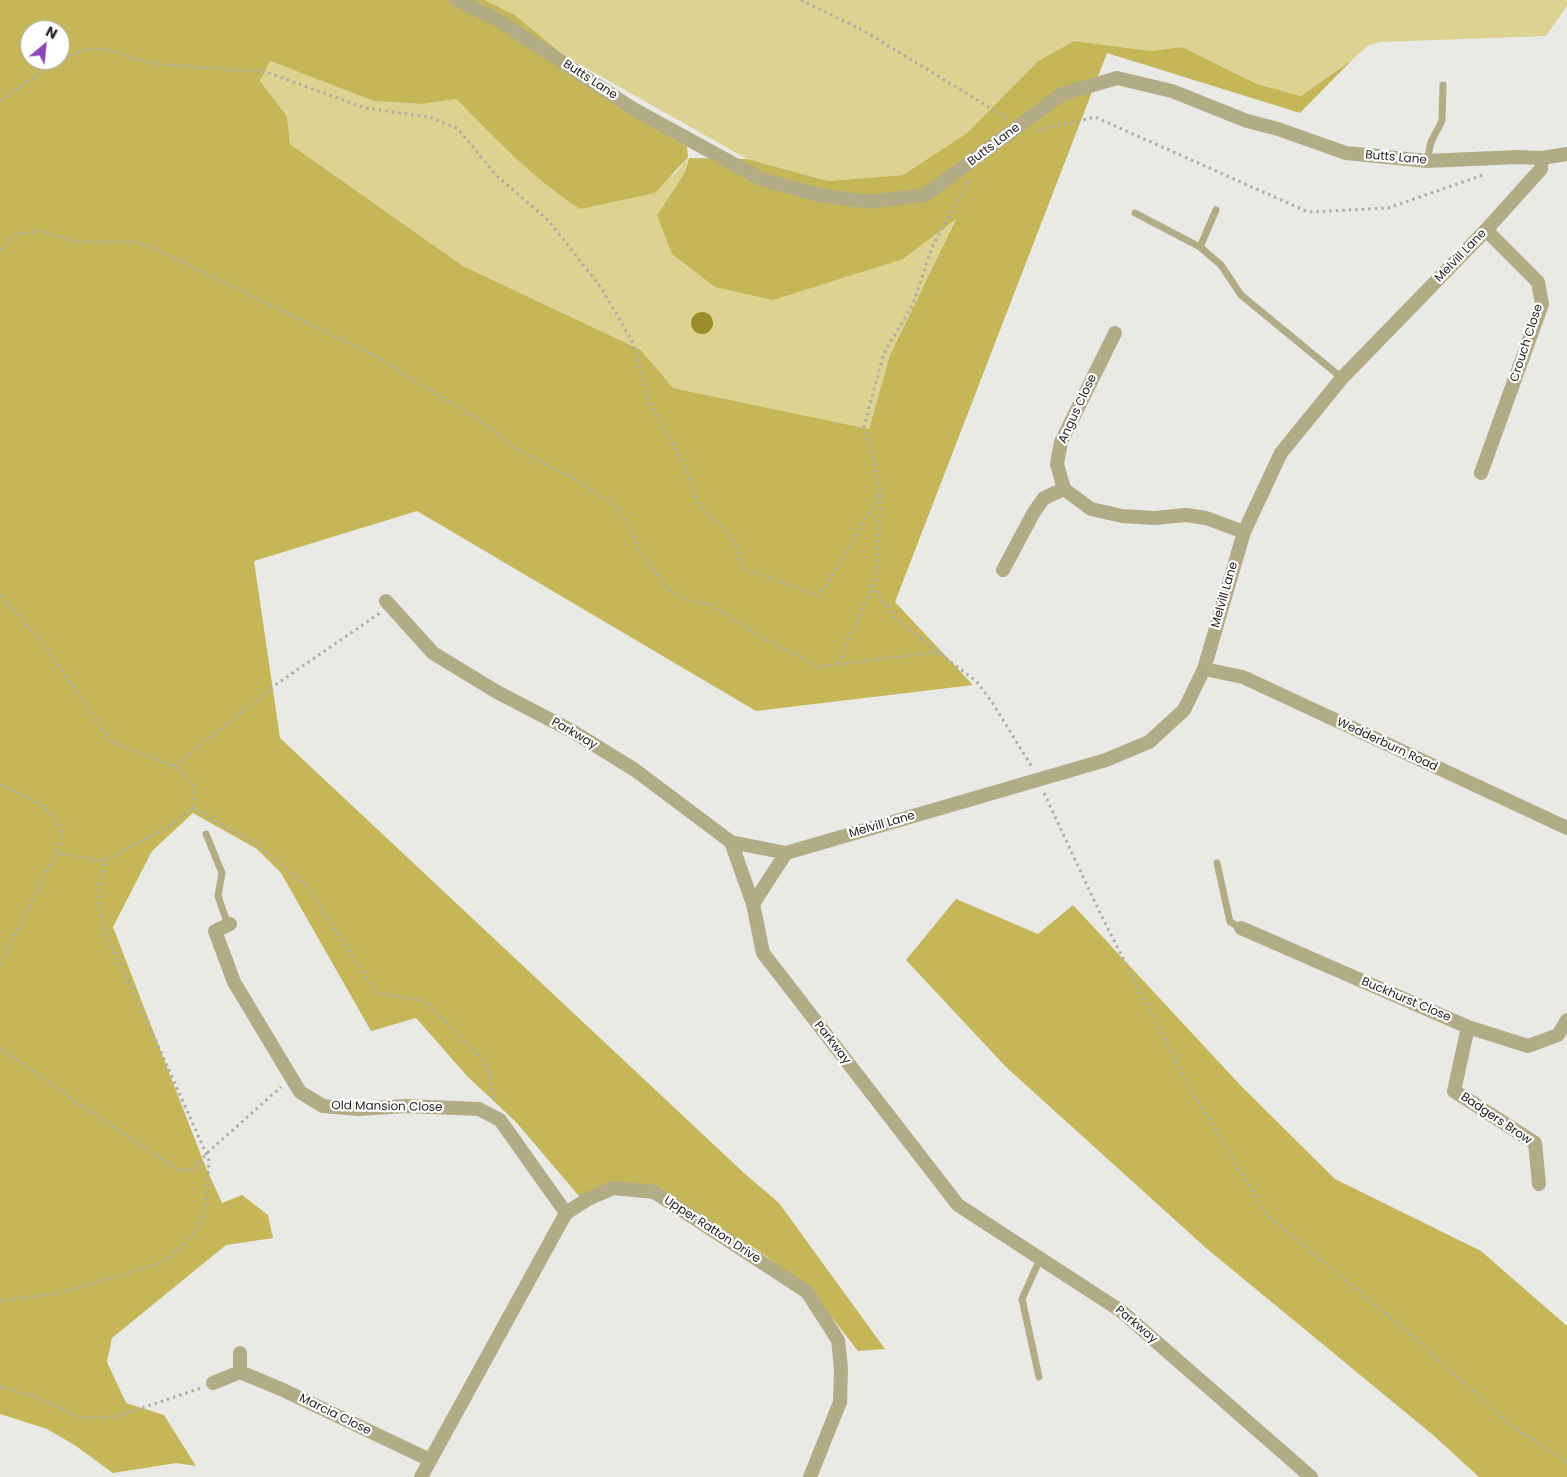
<!DOCTYPE html>
<html>
<head>
<meta charset="utf-8">
<style>
	body { margin:0 }
	#map { position:relative; width:1567px; height:1477px; overflow:hidden; background:#e9e9e6; font-family:Poppins,sans-serif }
	canvas { display:block }
	.north { position:absolute; left:20px; top:20px; width:50px; height:50px; box-sizing:border-box; background:#fff; border:1px solid #a7a7a7; border-radius:50%; rotate:28deg; font-size:14px; font-weight:700; line-height:20px; text-align:center; color:#242322 }
	.north::after { content:''; display:block; margin:auto; width:18px; height:22px; background:#8d45b7; clip-path:polygon(50% 0,100% 100%,50% 72%,0 100%) }
</style>
</head>
<body>
<div id="map">
<canvas width="1567" height="1477"></canvas>
<div class="north">N</div>
</div>
<script>
const ctx = document.querySelector('canvas').getContext('2d');
ctx.lineJoin = 'round';
function paint(path, color) { ctx.fillStyle = color; ctx.fill(path, 'evenodd'); }
function stroke(path, color, width, dash) { ctx.strokeStyle = color; ctx.lineWidth = width; ctx.lineCap = dash ? 'butt' : 'round'; ctx.setLineDash(dash || []); ctx.stroke(path); }
function label(font, color, halo, rows, align = 'center') {
  ctx.font = font + ' Poppins,sans-serif'; ctx.lineWidth = 4.5; ctx.setLineDash([]); ctx.textBaseline = 'middle'; ctx.strokeStyle = halo; ctx.fillStyle = color; for (const [text, x, y, turn = 0] of rows) {
    ctx.save(); ctx.translate(x, y); ctx.rotate((+turn || 0) * Math.PI / 180); ctx.textAlign = isNaN(turn) ? turn : align; if (halo) ctx.strokeText(text, 0, 0); ctx.fillText(text, 0, 0); ctx.restore();
  }
}
paint(new Path2D(`
	M485,0h1082v6l-21,30 -165,6 -12,3 -17,15 -51,36 -44,-12 -75,-37 -31,4 -77,-10 -36,20 -71,72 -64,42 -75,6 -81,-22 -182,-103 -50,-41z
	M270,61l104,40 48,3 34,-5c39,39 77,80 124,110l95,-35 13,-17 -4,17 -27,41 246,44 53,-41 -66,137 -21,74 -196,-41 -32,-38 -178,-84 -173,-122 -3,-28 -27,-35z`), '#ddd391');
paint(new Path2D(`
	M0,0h485l30,15 86,71 86,61 1,10 -33,36 -75,16c-47,-30 -85,-71 -124,-110l-34,5 -48,-3 -104,-40 -10,20 27,35 3,28 173,122 178,84 32,38 196,41 21,-74 66,-136 -53,40 -130,41 -58,-13 -43,-33 -15,-39 27,-41 5,-16 58,1 81,22 75,-6 64,-42 71,-72 36,-20 77,10 31,-4 75,37 44,12 51,-36 -52,53 -193,-60 -212,549 78,83 -217,26 -339,-200 -163,50 26,177 464,435 35,30 106,146 -27,2 -49,-63 -53,-39 -120,-60 -57,7 -63,-74 -48,-45 -52,-59 -45,13 -90,-158 -24,-24 -64,-36 -41,38 -39,76 91,236 18,40 20,-8 26,20 5,23 -47,7 -114,93 -5,24 19,41 38,12 32,51 -20,-3 -63,10 -37,-27 -29,-17 -47,-15zM30,30h30v30h-30z
	M956,899l82,35 35,-29 169,182 93,92 146,72 86,75v151h-88l-46,-42 -227,-187 -200,-181 -100,-107z`), '#c5b757');
paint(new Path2D(`
	M691 323a11 11 0 1 1 22 0a11 11 0 1 1-22 0Z`), '#9c8d29');
stroke(new Path2D(`
	M801,0l63,31 143,87
	M0,101l55,-39 32,-13h18l48,15 113,8 99,36 65,9 28,12 38,46 53,46 53,68 31,54 16,60 36,62 12,37 38,40 7,26 78,28 61,-104
	M1039,130l56,-13 213,95 80,-4 95,-33
	M0,250l16,-16 24,-3 39,11h57l13,4 228,111 108,67 34,27 51,25 43,28 13,17 14,31 26,35 24,14 20,3 58,37 51,26 18,-3 40,-88 4,-85 -17,-65 20,-73 29,-49 19,-57 37,-66
	M871,585l23,32 44,35
	M0,595l44,49 66,97 64,25 20,17 -1,25c-27,24 -58,34 -88,53l-49,-8 -56,112
	M838,664l100,-12 38,29 16,21 40,65
	M174,766l104,-83 102,-70
	M0,785c29,13 76,28 56,68
	M1044,793l56,120 87,170 81,133 135,112 109,98 55,36
	M193,808l64,36 50,42 69,107 49,8 60,61 10,40
	M0,1048l83,59 96,63h15l12,-16 75,-67
	M0,1301l60,-8 102,-30 21,-17 16,-19 7,-22 3,-45 -56,-126 -49,-104 -6,-35 7,-34
	M0,1387l36,10 43,20h36l86,-29`), '#acacaa', 3, [2.5, 4]);
stroke(new Path2D(`
	M1427,161l4,-19 11,-21 1,-36
	M1216,210l-16,37 21,18 20,30 101,83
	M1135,213l65,34
	M206,834l16,39 -4,23 10,29
	M1217,863l13,59 11,6
	M1039,1377l-17,-78 18,-40`), '#b2ac86', 7);
stroke(new Path2D(`
	M456,0l42,20 137,90 126,69 58,16 51,7 55,-7 137,-101 55,-16 55,13 75,30 31,8 68,24 81,8 90,-4 25,1 25,-4
	M1115,333l-54,109 -4,22 7,25 27,20 31,7 33,2 31,-3 20,3 38,14
	M1481,473l61,-169 -4,-22 -52,-52
	M1003,570l31,-58 10,-14 20,-9
	M386,601l47,52 64,39 75,39 63,39 96,72 22,62 10,49 195,252 163,106 190,166
	M1204,669l39,8 324,151
	M731,842l55,11 320,-93 43,-18 35,-32 20,-41 40,-137 37,-79 61,-75 144,-148 55,-61 1,-11
	M753,904l33,-51
	M230,924l-15,7 19,51 66,110 23,14 35,3 47,-3 74,3 21,11 66,93
	M1241,928l227,99 60,19 30,-11 9,-15
	M1468,1027l-14,64 81,52 4,41
	M240,1372v-19
	M213,1383l27,-11 41,17 149,71
	M421,1477l145,-264 22,-14 25,-11 41,4 153,100 31,48 3,28 -1,34 -30,75`), '#b2ac86', 14);
label('12px', '#242322', '#fff', [
	["Butts Lane",590,80,33],
	["Butts Lane",994,145,-37],
	["Butts Lane",1396,158,5],
	["Melvill Lane",1461,256,-46],
	["Crouch Close",1527,343,-72],
	["Angus Close",1078,409,-65],
	["Melvill Lane",1225,595,-74],
	["Parkway",574,734,30],
	["Wedderburn Road",1387,745,25],
	["Melvill Lane",882,825,-16],
	["Buckhurst Close",1406,1000,23],
	["Parkway",832,1043,52],
	["Old Mansion Close",387,1107,1],
	["Badgers Brow",1496,1119,34],
	["Upper Ratton Drive",712,1230,33],
	["Parkway",1136,1325,40],
	["Marcia Close",335,1415,26]
]);
</script>
</body>
</html>
